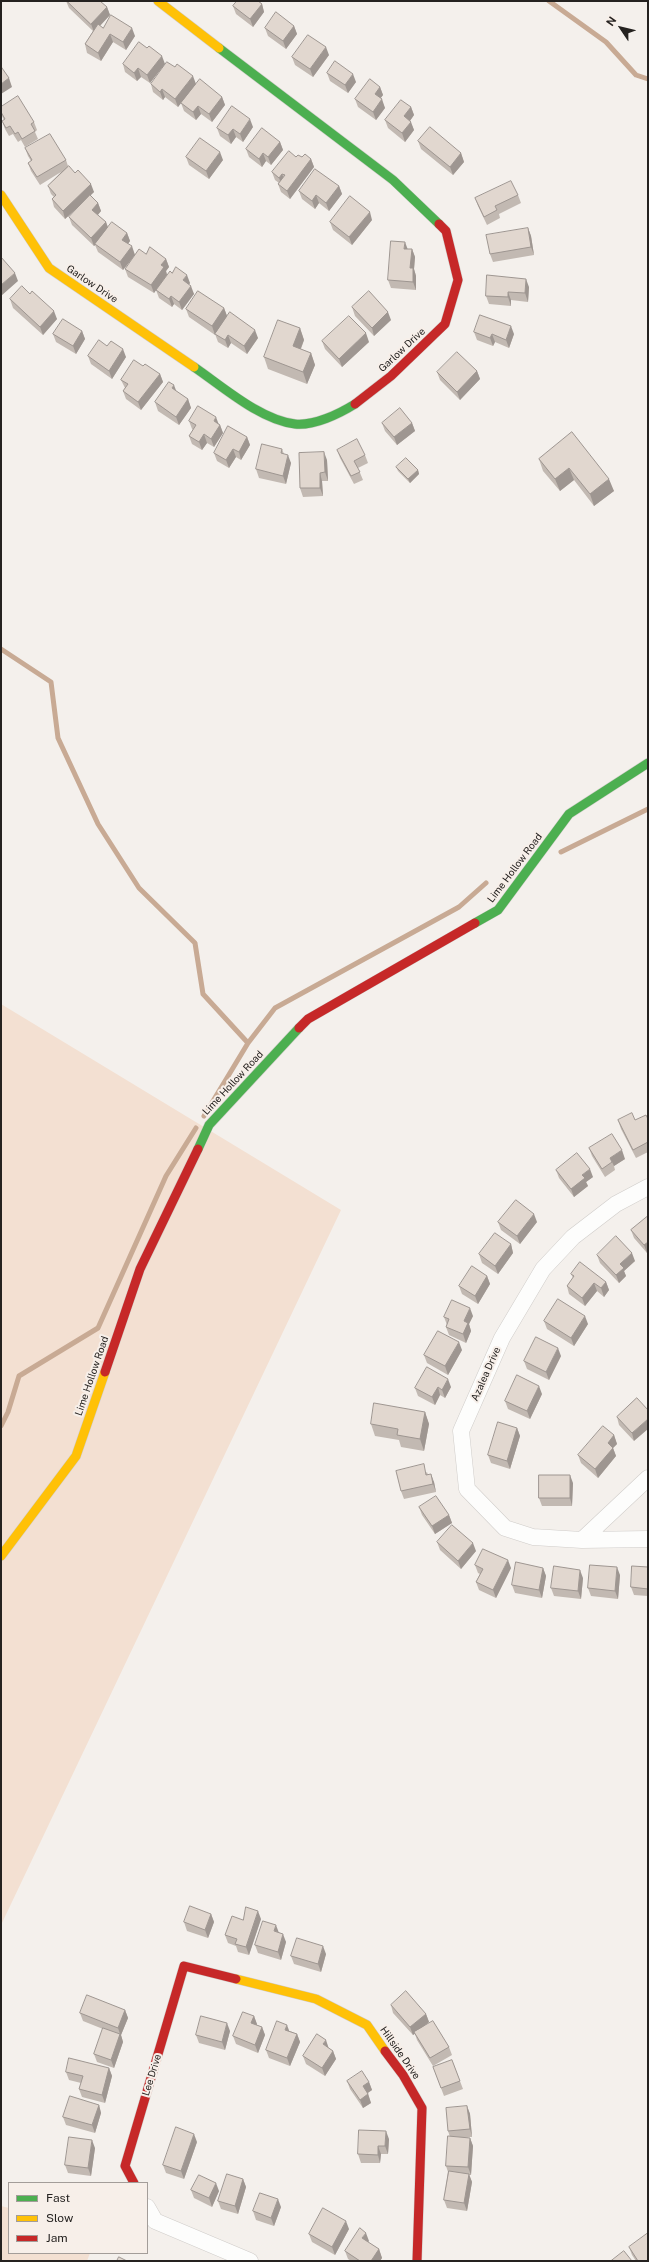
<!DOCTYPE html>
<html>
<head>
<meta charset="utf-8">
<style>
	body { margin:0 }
	#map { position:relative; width:649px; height:2262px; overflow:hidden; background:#f4f0ec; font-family:"Public Sans",sans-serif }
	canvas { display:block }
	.frame { position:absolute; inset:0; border:2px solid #252220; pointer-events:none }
	.legend { position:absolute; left:8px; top:2182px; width:140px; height:72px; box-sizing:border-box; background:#f7efe9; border:1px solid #a39d99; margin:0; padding:5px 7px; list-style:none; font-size:12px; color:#252220 }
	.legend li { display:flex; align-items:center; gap:8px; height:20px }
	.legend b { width:20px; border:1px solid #a39d99 }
	.north { position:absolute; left:601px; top:8px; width:40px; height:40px; -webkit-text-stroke:3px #f7efe9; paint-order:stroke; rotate:305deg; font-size:11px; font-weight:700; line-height:16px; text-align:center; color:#252220 }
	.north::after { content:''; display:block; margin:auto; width:14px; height:18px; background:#252220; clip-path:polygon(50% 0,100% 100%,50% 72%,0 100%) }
</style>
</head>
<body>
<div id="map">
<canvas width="649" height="2262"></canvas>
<div class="frame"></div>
<ul class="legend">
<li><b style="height:5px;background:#4caf50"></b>Fast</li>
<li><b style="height:5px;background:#ffc107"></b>Slow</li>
<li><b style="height:5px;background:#c62828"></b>Jam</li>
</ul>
<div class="north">N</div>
</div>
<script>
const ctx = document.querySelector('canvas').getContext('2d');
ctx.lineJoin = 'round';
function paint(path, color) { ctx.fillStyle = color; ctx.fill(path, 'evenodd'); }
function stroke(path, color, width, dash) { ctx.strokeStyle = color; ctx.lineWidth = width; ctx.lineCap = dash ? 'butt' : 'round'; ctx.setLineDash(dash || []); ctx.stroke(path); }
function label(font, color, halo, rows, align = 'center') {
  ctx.font = font + ' "Public Sans",sans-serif'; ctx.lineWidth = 4; ctx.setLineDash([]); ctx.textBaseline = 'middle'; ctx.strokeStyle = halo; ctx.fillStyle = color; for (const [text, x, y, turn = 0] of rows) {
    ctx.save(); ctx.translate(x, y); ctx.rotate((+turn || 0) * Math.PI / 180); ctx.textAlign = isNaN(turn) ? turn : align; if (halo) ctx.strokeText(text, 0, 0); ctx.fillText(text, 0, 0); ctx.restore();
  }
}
paint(new Path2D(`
	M1,1004l340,206 -340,715z
	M1,2206l8,2v45h81l-3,8h-86z`), '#f3e0d2');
stroke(new Path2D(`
	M549,1l57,41 30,33 12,4
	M1,649l50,33 7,56 40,86 41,64 56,55 8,51 45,49
	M561,852l87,-43
	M204,1116l44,-73 27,-35 184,-101 27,-24
	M1,1426l7,-14 11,-36 79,-48 68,-152 30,-48`), '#c8aa94', 5);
const street = new Path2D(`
	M648,1187l-32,17 -43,33 -30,32 -41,69 -41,93 6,58 38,39 28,9 49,3 66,-1
	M582,1540l66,-62
	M147,2207l8,14 95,40`);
const fast = new Path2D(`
	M219,48l174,132 46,44
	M194,367c28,19 66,53 101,57 19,2 44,-10 60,-20
	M475,923l23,-13 71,-96 79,-51
	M198,1149l11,-24 90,-97`);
const slow = new Path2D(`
	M158,1l61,47
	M1,195l48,73 145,99
	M1,1556l75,-100 29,-84
	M236,1979l80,20 51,26 18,26`);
const jam = new Path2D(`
	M355,404l36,-28 54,-52 13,-44 -12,-49 -7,-7
	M299,1028l9,-9 167,-96
	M105,1372l35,-103 58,-120
	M385,2051l18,24 19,33 -5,153
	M134,2183l-9,-17 59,-200 52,13`);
stroke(street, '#cfccc9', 17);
stroke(fast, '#cfccc9', 10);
stroke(slow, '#cfccc9', 10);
stroke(jam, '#cfccc9', 10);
stroke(street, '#fdfdfc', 16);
stroke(fast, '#4caf50', 9);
stroke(slow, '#ffc107', 9);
stroke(jam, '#c62828', 9);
paint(new Path2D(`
	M66,1h36v2l5,4 3,8 -10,11 3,2 32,8 -9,14 -13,-8 -12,19 -14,-8 -2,-9 8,-13 -24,-23z
	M262,4l2,8 -11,15 -17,-13 -3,-8z
	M294,26l3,8 -11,15 -18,-13 -3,-8z
	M147,48l18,16 -15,19 -9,-6 -4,4 -12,-9 -2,-8z
	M329,55l-16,22 -18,-12 -3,-8z
	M327,73l29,9 -8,11 -18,-12z
	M151,84h45l26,13 3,8 -13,17 -11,-8 -5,6 -12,-9 -3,-8 -3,4 -13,-10 -2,3 -10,-8z
	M380,87l3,8 -3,3 5,10 -9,12 -18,-13 -3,-8z
	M1,107l33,15 3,8 -2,2 3,7 -13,8 -4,-7 -3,2 -5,-8 -4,2 -4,-7 -3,-8 2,-1 -3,-6z
	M411,107l3,8 -4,6 4,9 -9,12 -17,-14 -3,-8z
	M253,127l-10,15 -7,-5 -5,7 -11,-8 -3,-8z
	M418,141l43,12 3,9 -11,13 -32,-26z
	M280,142l3,8 -12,15 -5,-4 -4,6 -13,-10 -3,-8z
	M25,148l41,12 2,6 26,26 -4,4 8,7 3,8 -3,4 8,7 2,5 19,6 3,8 -2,3 7,11 -12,15 -25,-18 -3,-7 -1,1 -22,-21 -3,-8 13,-13 -17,15 -11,-12 -2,-8 2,-2 -3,-3 -3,-8 13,-14 -21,13 -9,-14 -3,-8 3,-2 -3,-5z
	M186,157l37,3 -14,19 -20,-14z
	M296,157l15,2 3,8 -24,32 -9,-7 -3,-8 1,-1 -4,-3 -3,-8z
	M339,186l3,8 -13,17 -10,-8 -4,6 -13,-10 -3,-8z
	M518,195l3,8 -22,11 1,4 -13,7 -9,-19 -3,-8z
	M372,220l-20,25 -19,-15 -3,-8z
	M528,228l3,8 3,19 -41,7 -3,-8z
	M407,249h5l3,8 -1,12 2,7v14l-25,-2 -3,-8z
	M146,254l20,5 3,8 -3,4 1,4 23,8 -1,2 5,9 -12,16 -8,-6 -2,3 -13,-9 -3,-8 -2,3 -26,-16 -3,-8z
	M529,287l-1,15 -17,-2v6l-22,-2 -3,-8z
	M30,294l27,25 -14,16 -30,-27 -3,-9z
	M352,307l39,13 -17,16 -19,-20z
	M224,308l3,8 31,22 -11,16 -16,-11 -3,5 -10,-6 -3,-8v1l-26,-18 -3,-8z
	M300,328l4,12 -3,9 10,4 4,12 -8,19 -39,-15 -4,-12z
	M82,331l3,8 -9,15 -20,-12 -3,-8z
	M474,332l40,2 -5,14 -14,-6 -2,4 -16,-6z
	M322,341l47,1 -27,25 -17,-18z
	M107,346l19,11 -14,22 -21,-15 -3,-8z
	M143,366l17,8 3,8 -22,28 -15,-11 -3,-8 2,-3 -4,-8z
	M477,371l3,8 -20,21 -20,-20 -3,-8z
	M176,391l12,8 3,9 -12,17 -21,-14 -3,-9z
	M189,421l30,3 1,1 3,8 -9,14 -7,-4 -5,7 -10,-6 -3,-8 4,-6 -1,-1z
	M382,423h30l3,8 -18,14 -12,-14z
	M572,432l42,59 -20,15 -20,-26 -14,11 -17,-20 -4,-12z
	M247,437l3,8 -9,15 -5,-3 -7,11 -12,-7 -3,-8z
	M282,449l2,5 7,9 -5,21 -27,-6 -3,-9z
	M337,450l28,5 3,8 -10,5 5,12 -9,4 -14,-26z
	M327,460l1,21h-6l1,15 -20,1 -3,-9z
	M396,467l22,3 1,4 -9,9 -12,-12z
	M648,1119v33l-12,6 -15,-29 -3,-9h17z
	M589,1148l36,11 -11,7 1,4 -10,7 -13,-21z
	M556,1170l37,7 -7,5 2,4 -14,11 -15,-19z
	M648,1216l-1,37 -13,-15 -3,-8z
	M498,1222h39l-17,22 -19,-14z
	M511,1244l2,9 -15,21 -16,-11 -3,-9z
	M597,1255l38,6 -11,10 2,5 -7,7 -19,-20z
	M571,1274l35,8 3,8 -5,7 -7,-6 -12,15 -16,-12 -2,-8 6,-8z
	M487,1276l3,8 -12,20 -16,-10 -3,-8z
	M473,1316l-4,8 2,7 -5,12 -17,-8 -3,-8 1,-2 -3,-8z
	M544,1321l44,3 -14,22 -27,-17z
	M462,1350l-14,25 -21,-12 -3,-8z
	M561,1356l-12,24 -22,-11 -3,-8z
	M451,1387l-6,11 -5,-3 -5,10 -17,-9 -3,-8z
	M542,1394l-12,25 -22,-10 -3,-8z
	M637,1398l-3,43 -15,-16 -2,-8z
	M425,1412l4,12 -5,27 -23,-4 -2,-7 -24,-4 -4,-12z
	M517,1428l3,8 -10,33 -19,-6 -3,-8z
	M614,1435l3,9 -4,4 3,8 -18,22 -17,-15 -3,-8z
	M427,1472l1,3 6,7 2,10 -32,7 -3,-8z
	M573,1483l-1,23h-30l-3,-8z
	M419,1507l30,8 3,8 -17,11 -13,-19z
	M437,1542l39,9 -15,18 -21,-19z
	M475,1565l36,3 -15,30 -17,-8 -3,-8 4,-8 -2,-1z
	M648,1567v29l-14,-1 -3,-8z
	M543,1568l3,8 -4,22 -27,-5 -3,-8z
	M620,1575l-2,24 -27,-3 -3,-8z
	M583,1578l-2,21 -27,-3 -3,-8z
	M211,1914l3,8 -6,16 -21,-7 -3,-9z
	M261,1919l-12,36 -11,-3 -2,-6 -8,-3 -3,-8 18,-15z
	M279,1932l7,10 -5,18 -23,-7 -3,-8z
	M326,1954l-5,18 -27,-8 -3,-8z
	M391,2005l35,9 3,8 -6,5 26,20 3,8 -19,11 -16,-26 -2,-6 -2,1 -20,-22z
	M125,2010l3,8 -7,17 2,7 -9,26 -17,-6 -3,-8 9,-25 -20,-8 -3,-8z
	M254,2016l3,9 5,2 3,8 -7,18 -22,-9 -3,-8z
	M230,2031l-5,19 -26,-7 -3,-8z
	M290,2031l7,3 3,8 -10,24 -21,-8 -3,-8z
	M329,2048l4,3 3,8 -11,17 -19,-12 -3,-8z
	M452,2060l11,29 -19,7 -11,-29z
	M109,2068l3,8 -7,27 -23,-6 -3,-8 2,-6 -12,-3 -3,-8z
	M347,2081l22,1 3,8 -4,3 3,10 -8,5 -13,-19z
	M99,2105l2,8 -6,20 -29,-8 -3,-8z
	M467,2106l3,8 2,23h-7l5,1 3,8 -2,29h-2l3,7 -5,29 -20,-3 -3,-8 4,-28 -2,-6 4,-29 -2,-6z
	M389,2139l-1,15h-7l-1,9h-19l-3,-9z
	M197,2142l-13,37 -18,-6 -3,-8z
	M95,2148l-4,28 -23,-3 -3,-8z
	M243,2179l3,8 -8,27 -17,-5 -3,-8z
	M191,2190l28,1 -7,16 -18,-9z
	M281,2207l-7,19 -18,-6 -3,-9z
	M349,2229l-14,26 -23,-13 -3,-8z
	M369,2241l-1,1 11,7 3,9 -2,3h-29l-3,-2 -3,-8z
	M629,2247l19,14h-12l-4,-6z`), '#c2b9b2');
paint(new Path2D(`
	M262,4l2,8 -11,15 -3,-8z
	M107,7l3,8 -16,17 -3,-8z
	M294,26l3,8 -11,15 -3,-8z
	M132,28l3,8 -9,14 -3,-8z
	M110,34l3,8 -12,19 -3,-8z
	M326,47l3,8 -16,22 -3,-8z
	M162,56l3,8 -15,19 -3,-8z
	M138,68l3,9 -4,4 -3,-8z
	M353,74l3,8 -8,11 -3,-8z
	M193,76l3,8 -18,23 -3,-8z
	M9,78l3,9 -11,7v-10z
	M380,87l3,8 -5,7 -3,-8z
	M162,89l3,8 -2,3 -3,-8z
	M222,97l3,8 -13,17 -3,-8z
	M382,99l3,9 -9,12 -3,-8z
	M198,106l3,8 -5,6 -3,-8z
	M411,107l3,8 -7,10 -3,-9z
	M250,119l3,8 -10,15 -3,-8z
	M411,122l3,8 -9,12 -3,-9z
	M233,129l3,8 -5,7 -3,-9z
	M280,142l3,8 -12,15 -3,-8z
	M220,152l3,8 -14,19 -3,-8z
	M263,153l3,8 -4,6 -3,-8z
	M461,153l3,9 -11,13 -3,-8z
	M311,159l3,8 -24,32 -3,-8z
	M282,174l3,8 -3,4 -3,-8z
	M91,184l3,8 -29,27 -2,-8z
	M339,186l3,8 -13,17 -3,-8z
	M316,195l3,8 -4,6 -3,-8z
	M98,203l3,8 -6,7 -3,-8z
	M370,212l2,8 -20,25 -3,-8z
	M106,222l3,9 -15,15 -3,-8z
	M528,228l3,8 3,19 -3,-8z
	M127,233l3,8 -5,7 -3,-8z
	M405,242l3,8 -4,-1z
	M132,246l3,9 -12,15 -3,-8z
	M412,249l3,8 -1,12 2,7v14l-3,-8 -3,-14z
	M166,259l3,8 -3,4 1,4 -13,18 -3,-8 10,-20z
	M15,273l3,8 -17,15v-11z
	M187,275l3,8 -4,5 -3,-8z
	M526,279l3,8 -1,15 -3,-9z
	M191,286l3,8 -12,16 -3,-8z
	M508,292l3,8v6l-3,-9z
	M171,296l3,8 -2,3 -3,-8z
	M224,308l3,8 -12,19 -3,-9z
	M54,311l3,8 -14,16 -3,-8z
	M388,312l3,8 -17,16 -2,-8z
	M511,326l3,8 -5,14 -3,-8z
	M300,328l4,12 -7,18 -4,-12z
	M255,330l3,8 -11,16 -3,-8z
	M82,331l3,8 -9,15 -3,-8z
	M366,333l3,9 -27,25 -3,-8z
	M492,334l3,8 -2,4 -3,-8z
	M228,335l3,8 -3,5 -3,-8z
	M123,349l3,8 -14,22 -3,-8z
	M311,353l4,12 -8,19 -4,-12z
	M477,371l3,8 -20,21 -3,-8z
	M160,374l3,8 -22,28 -3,-8z
	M174,385l3,8 -5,-5z
	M188,399l3,9 -12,17 -3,-8z
	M216,417l3,8 -5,-4z
	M412,423l3,8 -18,14 -3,-8z
	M220,425l3,8 -9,14 -3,-8z
	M204,434l3,9 -5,7 -3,-8z
	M247,437l3,8 -9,15 -2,-8z
	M233,449l3,8 -7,11 -3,-8z
	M324,452l3,8 1,21 -3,-9z
	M288,455l3,8 -5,21 -3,-8z
	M569,468l5,12 -14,11 -5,-12z
	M418,470l1,4 -9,9 -2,-4z
	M320,473l2,8 1,15 -3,-8z
	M609,479l5,12 -20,15 -4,-12z
	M622,1150l3,9 -11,7 -4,-8z
	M590,1169l3,8 -7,5 2,4 -14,11 -3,-8 11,-14z
	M534,1214l3,8 -17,22 -3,-8z
	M648,1242v10l-1,1 -3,-8z
	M511,1244l2,9 -15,21 -3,-8z
	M632,1253l3,8 -11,10 2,5 -7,7 -3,-8 4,-11z
	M487,1276l3,8 -12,20 -3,-8z
	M606,1282l3,8 -5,7 -3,-9z
	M594,1283l3,8 -12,15 -3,-8z
	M470,1308l3,8 -4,8 2,7 -5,12 -3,-9 1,-13z
	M585,1316l3,8 -14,22 -3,-8z
	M459,1342l3,8 -14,25 -3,-9z
	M558,1348l3,8 -12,24 -3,-8z
	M448,1379l3,8 -6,11 -3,-8z
	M539,1386l3,8 -12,25 -3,-8z
	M438,1387l2,8 -5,10 -3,-8z
	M425,1412l4,12 -5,27 -4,-12z
	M648,1419v10l-14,12 -2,-8z
	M517,1428l3,8 -10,33 -3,-8z
	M614,1435l3,9 -7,7 -2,-8z
	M613,1448l3,8 -18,22 -3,-9z
	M431,1474l3,8 2,10 -3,-8z
	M570,1475l3,8 -1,23 -2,-8z
	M449,1515l3,8 -17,11 -3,-8z
	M473,1543l3,8 -15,18 -3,-8z
	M508,1560l3,8 -15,30 -3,-8z
	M617,1567l3,8 -2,24 -3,-8z
	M543,1568l3,8 -4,22 -3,-8z
	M580,1570l3,8 -2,21 -3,-8z
	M258,1911l3,8 -12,36 -3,-8z
	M211,1914l3,8 -6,16 -3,-8z
	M276,1925l3,8 -5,-2z
	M283,1934l3,8 -5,18 -3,-8z
	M323,1946l3,8 -5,18 -3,-8z
	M125,2010l3,8 -7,17 2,7 -9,26 -3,-8 9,-26 -2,-6z
	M426,2014l3,8 -16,13 -3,-8z
	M254,2016l3,8 -3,7 -3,-8z
	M227,2023l3,8 -5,19 -3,-8z
	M287,2025l3,8 -5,-3z
	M262,2027l3,8 -7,18 -3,-8z
	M297,2034l3,8 -10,24 -3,-8z
	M326,2040l3,9 -6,-5z
	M333,2051l3,8 -11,17 -3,-8z
	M109,2068l3,8 -7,27 -3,-8z
	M369,2082l3,8 -6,4 -3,-8z
	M368,2094l3,9 -8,5 -3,-8z
	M99,2105l2,8 -6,20 -3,-8z
	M467,2106l3,8 2,23 -2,-8z
	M386,2131l3,8 -1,15 -3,-8z
	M194,2134l3,8 -13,37 -3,-8z
	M470,2138l3,8 -2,29 -3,-8z
	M92,2140l3,8 -4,28 -3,-8z
	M378,2146l3,8 -1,9 -2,-8z
	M469,2174l3,8 -5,29 -3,-8z
	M243,2179l3,8 -8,27 -3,-8z
	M216,2183l3,8 -7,16 -3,-9z
	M278,2199l3,8 -7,19 -3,-8z
	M346,2221l3,8 -14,26 -3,-8z
	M366,2233l3,8 -4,5 -3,-8z
	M379,2249l3,9 -2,3h-9z`), '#9e9691');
const building = new Path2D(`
	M67,1h33l7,6 -16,17z
	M237,1h21l4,3 -12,15 -17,-13z
	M276,12l18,14 -11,15 -18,-13z
	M111,15l21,13 -9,14 -13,-8 -12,19 -13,-9 13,-20 5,4z
	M308,35l18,12 -16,22 -18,-12z
	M139,42l8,6 2,-2 13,10 -15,19 -9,-7 -4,5 -11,-9z
	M335,61l18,13 -8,11 -18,-12z
	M167,62l8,5 2,-3 16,12 -18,23 -13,-10 -2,3 -9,-8z
	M2,68l7,10 -8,6v-15z
	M200,79l22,18 -13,17 -11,-8 -5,6 -12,-9z
	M370,79l10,8 -5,7 7,5 -9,13 -18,-13z
	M18,96l16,26 -3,2 4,7 -13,8 -4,-7 -3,2 -5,-8 -4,2 -4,-7 3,-2 -4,-7v-5z
	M401,100l10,7 -7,9 7,6 -9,11 -17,-13z
	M232,106l18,13 -10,15 -7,-5 -5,6 -11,-7z
	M430,127l31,26 -11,14 -32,-26z
	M262,128l18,14 -12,15 -5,-4 -4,6 -13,-10z
	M50,134l16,26 -29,17 -9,-14 4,-3 -7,-12z
	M200,138l20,14 -14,19 -20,-14z
	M289,151l7,6 2,-2 4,2 3,-3 6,5 -24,32 -9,-7 7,-9 -3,-1 -3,4 -7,-6z
	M69,166l6,7 3,-3 13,14 -28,27 -11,-12 4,-4 -8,-9z
	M315,169l24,17 -13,17 -10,-8 -4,6 -13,-10z
	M511,181l7,14 -23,11 2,4 -13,7 -9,-19z
	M90,195l8,8 -6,7 14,12 -15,16 -22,-21z
	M350,196l20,16 -21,25 -19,-15z
	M112,222l15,11 -5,7 10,6 -12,16 -25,-18z
	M528,228l3,19 -41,7 -4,-19z
	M391,241l14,1 -1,7h8l-2,19h3v14l-25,-2z
	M150,247l16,12 -5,6 3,2 -13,18 -26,-16 14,-20 7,5z
	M1,257l14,16 -14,12z
	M176,267l11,8 -4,5 8,6 -12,16 -8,-6 -2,3 -13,-9 14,-19 2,2z
	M487,275l39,4 -1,14 -17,-1v5l-22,-1z
	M22,286l8,8 2,-3 22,20 -14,16 -30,-28z
	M198,291l26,17 -12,18 -26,-17z
	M369,291l19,21 -16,16 -20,-21z
	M230,312l25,18 -11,16 -16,-11 -3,5 -10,-6z
	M480,315l31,11 -5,14 -14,-6 -2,4 -16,-6z
	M349,316l17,17 -27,26 -17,-18z
	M63,319l19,12 -9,15 -20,-12z
	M278,320l22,8 -7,18 18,7 -8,19 -39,-15z
	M99,340l8,6 4,-5 12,8 -14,22 -21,-15z
	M457,352l20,19 -20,21 -20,-20z
	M134,360l9,6 2,-2 15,10 -22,28 -15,-11 5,-7 -7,-4z
	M169,382l5,3 -2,3 16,11 -12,18 -21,-15z
	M198,406l18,11 -2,4 6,4 -9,14 -7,-5 -5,8 -10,-6 7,-11 -7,-4z
	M400,408l12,15 -18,14 -12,-14z
	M228,426l19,11 -8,15 -6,-3 -7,11 -12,-7z
	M572,432l37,47 -19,15 -21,-26 -14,11 -16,-20z
	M357,439l8,16 -11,6 6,11 -9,4 -14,-26z
	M262,444l20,5 -1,4 7,2 -5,21 -27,-7z
	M324,452l1,20 -5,1v15h-20l-1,-35z
	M406,458l12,12 -10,9 -12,-12z
	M632,1113l3,7 11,-5 2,4v23l-15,8 -15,-30z
	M612,1134l10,16 -12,8 2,4 -10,7 -13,-21z
	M577,1153l13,16 -8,6 3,3 -14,11 -15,-19z
	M516,1200l18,14 -17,22 -19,-14z
	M648,1216v26l-4,3 -13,-15z
	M495,1233l16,11 -16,22 -16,-12z
	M616,1236l16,17 -12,11 4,4 -8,7 -19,-20z
	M580,1262l26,20 -5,6 -7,-5 -12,15 -15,-12 7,-10 -3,-2z
	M472,1266l15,10 -12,20 -16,-10z
	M558,1299l27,17 -14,22 -27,-17z
	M452,1300l18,8 -6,13 4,2 -5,11 -17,-7 3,-8 -5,-2z
	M438,1331l21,11 -14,24 -21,-11z
	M536,1337l22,11 -12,24 -22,-11z
	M427,1367l21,12 -6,11 -4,-3 -6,10 -17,-9z
	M517,1375l22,11 -12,25 -22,-10z
	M637,1398l11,12v9l-16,14 -15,-16z
	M374,1403l51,9 -5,27 -23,-4 1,-6 -27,-5z
	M498,1422l19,6 -10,33 -19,-6z
	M603,1426l11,9 -6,8 5,5 -18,21 -17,-14z
	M424,1464l2,11 5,-1 2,10 -32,7 -5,-20z
	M539,1475h31v23h-31z
	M436,1496l13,19 -17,11 -13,-19z
	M452,1525l21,18 -15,18 -21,-19z
	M483,1549l25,11 -15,30 -17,-8 7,-13 -8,-4z
	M516,1562l27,6 -4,22 -27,-5z
	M590,1565l27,2 -2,24 -27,-3z
	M554,1566l26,4 -2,21 -27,-3z
	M632,1566l16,1v22l-17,-2z
	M190,1906l21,8 -6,16 -21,-8z
	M246,1907l12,4 -12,36 -11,-3 2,-5 -12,-4 7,-19 11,4z
	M263,1921l13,4 -2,6 9,3 -5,18 -23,-7z
	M297,1938l26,8 -5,18 -27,-8z
	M406,1991l20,23 -16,13 -19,-22z
	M87,1995l38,15 -7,18 -38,-15z
	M243,2012l11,4 -3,7 11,4 -7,18 -22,-9z
	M201,2016l26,7 -5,19 -26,-7z
	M277,2021l10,4 -2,5 12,4 -10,24 -21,-8z
	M433,2021l16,26 -19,11 -16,-26z
	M103,2028l17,6 -9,26 -17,-6z
	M317,2034l9,6 -3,4 10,7 -11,17 -19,-12z
	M69,2058l40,10 -7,27 -23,-6 4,-13 -17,-4z
	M452,2060l8,21 -19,7 -8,-21z
	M362,2071l7,11 -6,4 5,8 -8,6 -13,-19z
	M70,2096l29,9 -7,20 -29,-8z
	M467,2106l3,23 -22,2 -2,-23z
	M176,2127l18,7 -13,37 -18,-6z
	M359,2130l27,1 -1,15h-7v9l-20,-1z
	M448,2136l22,2 -2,29 -22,-1z
	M69,2137l23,3 -4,28 -23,-3z
	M449,2171l20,3 -5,29 -20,-3z
	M227,2174l16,5 -8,27 -17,-5z
	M199,2175l17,8 -7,15 -18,-8z
	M260,2193l18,6 -7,19 -18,-7z
	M323,2208l23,13 -14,26 -23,-13z
	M360,2228l6,5 -4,5 17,11 -8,12h-11l-15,-10z
	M648,2233v28h-10l-9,-14z
	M624,2251l8,10h-21z
	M119,2257l8,4h-10z`);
paint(building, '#e1d7cf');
stroke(building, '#9e9691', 1);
label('10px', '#252220', '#f7efe9', [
	["Garlow Drive",92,284,34],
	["Garlow Drive",402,350,-43],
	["Lime Hollow Road",515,868,-53],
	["Lime Hollow Road",233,1083,-47],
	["Azalea Drive",486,1374,-66],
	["Lime Hollow Road",92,1376,-71],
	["Hillside Drive",400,2053,55],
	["Lee Drive",152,2075,-73]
]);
</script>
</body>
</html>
